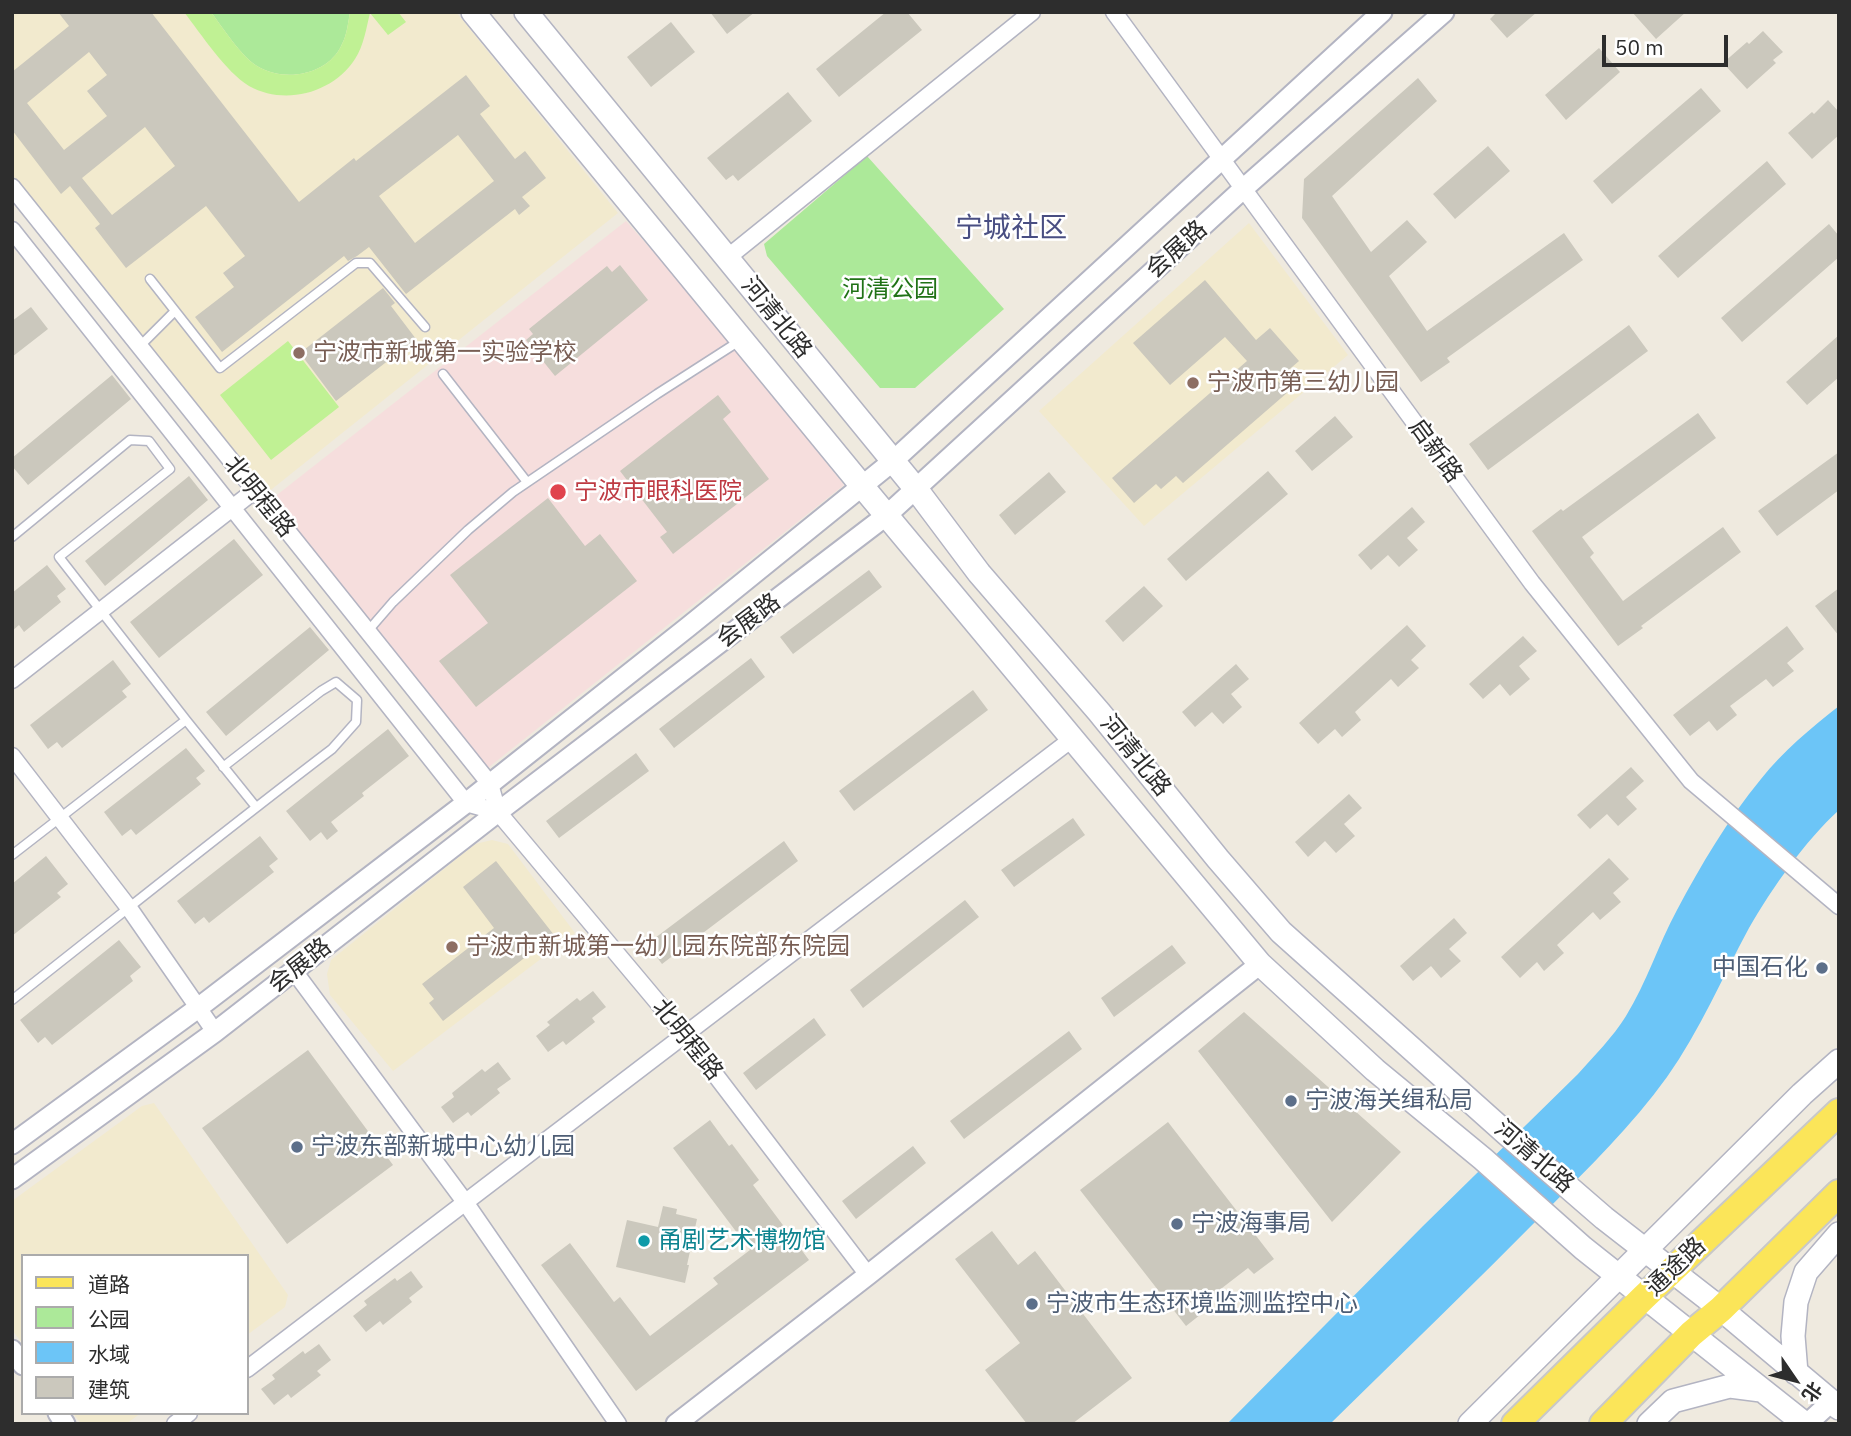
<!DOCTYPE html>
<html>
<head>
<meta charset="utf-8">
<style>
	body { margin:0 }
	#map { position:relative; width:1851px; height:1436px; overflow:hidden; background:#efeadf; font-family:"IBM Plex Sans","Noto Sans SC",sans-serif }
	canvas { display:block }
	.frame { position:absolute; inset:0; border:14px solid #2d2d2d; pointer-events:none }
	.legend { position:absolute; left:21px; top:1254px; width:228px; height:161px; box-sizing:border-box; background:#fff; border:2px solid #ababab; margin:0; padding:9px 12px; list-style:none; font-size:21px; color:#2d2d2d }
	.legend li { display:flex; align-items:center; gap:14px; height:35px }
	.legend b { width:35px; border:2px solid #ababab }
	.north { position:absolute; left:1760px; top:1345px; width:70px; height:70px; -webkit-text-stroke:5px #fff; paint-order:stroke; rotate:125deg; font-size:19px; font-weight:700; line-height:28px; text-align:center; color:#2d2d2d }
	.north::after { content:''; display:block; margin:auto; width:24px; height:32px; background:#2d2d2d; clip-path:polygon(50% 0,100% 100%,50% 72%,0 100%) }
	.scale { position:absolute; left:1602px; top:35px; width:126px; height:32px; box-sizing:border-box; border:4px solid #2d2d2d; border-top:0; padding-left:9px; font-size:21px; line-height:24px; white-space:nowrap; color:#2d2d2d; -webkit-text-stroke:5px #fff; paint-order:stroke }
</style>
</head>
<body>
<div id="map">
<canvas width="1851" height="1436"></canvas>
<div class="frame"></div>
<ul class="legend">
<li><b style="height:9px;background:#fbe559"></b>道路</li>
<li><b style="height:19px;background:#ace999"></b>公园</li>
<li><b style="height:19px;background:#6cc5f7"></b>水域</li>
<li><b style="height:19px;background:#cbc8bd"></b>建筑</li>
</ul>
<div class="north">北</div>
<div class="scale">50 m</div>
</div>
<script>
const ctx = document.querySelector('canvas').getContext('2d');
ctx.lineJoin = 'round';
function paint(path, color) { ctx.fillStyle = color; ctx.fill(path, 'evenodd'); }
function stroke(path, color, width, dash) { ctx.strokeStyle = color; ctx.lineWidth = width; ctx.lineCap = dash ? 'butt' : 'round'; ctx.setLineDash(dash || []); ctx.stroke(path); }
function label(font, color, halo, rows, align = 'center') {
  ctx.font = font + ' "IBM Plex Sans","Noto Sans SC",sans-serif'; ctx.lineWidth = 5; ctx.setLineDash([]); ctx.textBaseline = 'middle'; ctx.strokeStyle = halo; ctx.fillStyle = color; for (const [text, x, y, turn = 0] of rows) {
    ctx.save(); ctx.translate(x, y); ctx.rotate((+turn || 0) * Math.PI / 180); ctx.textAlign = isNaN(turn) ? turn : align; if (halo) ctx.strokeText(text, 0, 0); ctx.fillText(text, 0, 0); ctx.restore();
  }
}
paint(new Path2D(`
	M12,12h444l162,201 -351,280 -255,-319z
	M1249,223l99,132 -204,171 -105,-115z
	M492,840l16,4 67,89 -182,138 -63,-76 -3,-21 4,-14 144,-116z
	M154,1103l134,192 -3,12 -38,28v-79h-224v88l-11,-14v-129l130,-95z
	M73,1413h68l-15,11h-45z`), '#f2eace');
paint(new Path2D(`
	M626,221l84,95 134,169 -360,286 -211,-273z`), '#f6dedd');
paint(new Path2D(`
	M211,12h139c-2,11 -3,23 -8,32 -13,31 -58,39 -85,22 -15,-9 -35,-39 -46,-54z
	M867,156l137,153 -89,79h-35l-113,-132 -3,-12z`), '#ace999');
paint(new Path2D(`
	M184,12h27c11,15 31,45 46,54 27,17 72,9 85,-22 5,-9 6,-21 8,-32h48l8,10 -18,13 -18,-22c-4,16 -6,32 -15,46 -22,34 -70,47 -106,27 -23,-14 -48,-52 -65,-74z
	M288,341l51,66 -68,53 -51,-65z`), '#c0f194');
paint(new Path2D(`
	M1839,706v104c-34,31 -67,78 -90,118 -27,50 -49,102 -82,149 -35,49 -79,91 -121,134 -71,72 -144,142 -216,213h-103l196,-198 155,-152c16,-18 35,-37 48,-58 21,-34 32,-71 51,-106 24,-45 51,-91 84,-131 22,-28 50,-51 78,-73z`), '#6cc5f7');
paint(new Path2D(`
	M58,12h93l148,190 55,-44 2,3 110,-86 24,31 -10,8 35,45 10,-8 21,27 -24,19 8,9 -11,9 -4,-6 -109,85 -37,-47 -12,9 -9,5 -4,-5 -122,96 -27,-35 39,-30 -11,-14 22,-17 -39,-50 -80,62 -31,-40 5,-4 -30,-38 -9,8 -49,-64v-58l57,-46zM89,52l18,23 -20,16 20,25 -43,34 -37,-47zM145,127l30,39 -63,49 -30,-37zM458,135l36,46 -79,62 -36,-47z
	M710,12h45l-28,22z
	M886,12h21l15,18 -83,67 -23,-28z
	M1497,12h40l-30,26 -17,-19z
	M1632,12h54l-30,27z
	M671,22l24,30 -44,35 -24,-30z
	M1763,31l20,21 -10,8 3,3 -29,26 -24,-26 24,-21 2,2z
	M1599,48l21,24 -54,48 -21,-25z
	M1418,78l19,23 -105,95 39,56 36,-32 20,22 -38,34 38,55 137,-98 19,27 -136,98 3,4 -29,20 -119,-164 2,-39z
	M1701,88l20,23 -109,93 -19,-23z
	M788,92l24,29 -74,60 -5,-6 -7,5 -19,-22z
	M1828,100l11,12v23l-27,24 -24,-26 24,-21 2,2z
	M1488,146l22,25 -55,48 -22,-25z
	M1767,161l19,23 -108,94 -20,-22z
	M1829,224l10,12v21l-97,85 -21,-24z
	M620,265l28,35 -93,76 -29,-36 7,-6 -4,-5 78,-63 5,6z
	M1205,280l51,60 14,-12 29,33 -22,19 11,12 -105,91 -7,-7 -15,13 -5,-5 -22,19 -22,-25 135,-117 -22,-24 -55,48 -37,-42z
	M383,288l12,15 -4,3 25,33 -80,62 -36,-48z
	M31,307l17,22 -36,28v-36z
	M1629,325l19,26 -160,119 -19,-26z
	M1839,335v42l-32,28 -21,-23z
	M112,375l19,24 -103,86 -16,-19v-8z
	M718,395l13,17 -8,7 46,60 -96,75 -13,-17 7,-5 -47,-61z
	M1698,413l18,25 -134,99 12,16 -4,4 33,44 100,-74 18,25 -100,74 2,2 -25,18 -86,-115 29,-22 2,2z
	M1335,416l18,21 -41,34 -17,-20z
	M1839,452v38l-62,46 -19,-25z
	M1268,471l20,23 -102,87 -19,-22z
	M1049,472l17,20 -51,43 -16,-20z
	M189,476l19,24 -103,86 -20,-25z
	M548,498l37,48 15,-12 37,47 -161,126 -37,-46 49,-38 -38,-48z
	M1412,507l13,15 -18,16 11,12 -19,17 -11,-12 -17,15 -13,-15z
	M234,539l29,36 -104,83 -29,-36z
	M47,565l19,24 -9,7 4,6 -37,30 -5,-7 -7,6v-38z
	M869,570l13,17 -89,67 -13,-17z
	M1144,586l19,20 -40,36 -18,-21z
	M1839,588v48l-24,-30z
	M1407,625l19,21 -15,14 8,8 -21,19 -7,-8 -36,33 6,8 -19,17 -7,-8 -17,15 -19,-21z
	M1787,626l17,23 -17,14 7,8 -21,16 -7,-8 -36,27 7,9 -20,16 -8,-10 -19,15 -17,-21z
	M310,627l19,23 -103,86 -20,-24z
	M1523,636l14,15 -18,15 11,13 -20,17 -10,-12 -17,15 -14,-15z
	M751,658l14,19 -91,71 -15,-19z
	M113,660l18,24 -9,7 5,6 -65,51 -5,-6 -9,7 -18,-24z
	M1236,664l13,15 -18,15 11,13 -19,17 -11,-12 -17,15 -13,-15z
	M973,690l15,20 -134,101 -15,-20z
	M388,729l21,27 -47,37 2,3 -33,26 7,9 -11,9 -6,-8 -11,9 -24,-30z
	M186,748l19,23 -9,7 5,6 -65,51 -5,-6 -9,7 -18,-24z
	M636,753l13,18 -90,67 -13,-17z
	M1631,767l13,14 -18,16 11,12 -19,17 -11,-12 -17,15 -13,-14z
	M1349,794l13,14 -18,16 11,12 -19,17 -11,-12 -17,16 -13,-15z
	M1073,818l12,17 -71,52 -13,-17z
	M260,836l18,23 -9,7 5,6 -65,51 -5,-6 -9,7 -18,-23z
	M784,841l14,20 -136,103 -15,-20z
	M46,856l22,28 -11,9 4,4 -49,39v-52z
	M1609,858l20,21 -16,14 8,9 -21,18 -7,-8 -36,33 7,8 -20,18 -7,-9 -17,16 -19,-21z
	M496,861l58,74 -111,86 -14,-18 5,-4 -12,-15 72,-56 -31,-41z
	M965,900l14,17 -116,91 -13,-18z
	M1454,918l13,15 -18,16 12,12 -20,17 -10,-12 -18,15 -13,-15z
	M119,940l22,27 -11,9 3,5 -81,64 -7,-8 -7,6 -18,-23z
	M1172,945l14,18 -72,54 -13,-19z
	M593,991l13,16 -14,11 3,4 -29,23 -3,-4 -15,11 -12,-16 14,-11 -3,-3 30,-24 3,3z
	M1244,1012l157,140 -69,70 -134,-171z
	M814,1018l12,17 -70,55 -13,-17z
	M1069,1031l13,18 -118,90 -14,-18z
	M308,1050l85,115 -106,79 -85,-116z
	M498,1062l13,17 -14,10 3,4 -29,23 -3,-4 -15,11 -12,-16 13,-10 -2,-4 30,-24 3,3z
	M710,1120l19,26 3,-2 27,36 -6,5 56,75 -173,131 -95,-126 29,-22 44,59 6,-5 30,39 68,-52 -5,-6 37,-28 -77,-102z
	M1168,1122l106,137 -20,15 -6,-6 -48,37 5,6 -19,15 -106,-136z
	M913,1146l13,17 -70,56 -14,-18z
	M663,1206l14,3 -1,5 21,5 -10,46h2l-4,18 -69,-16 11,-47 31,7z
	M992,1231l26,34 17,-14 97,127 -60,46h-45l-42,-54 35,-27 -65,-84z
	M411,1271l12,16 -14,11 3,4 -29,23 -3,-4 -14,11 -13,-16 14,-11 -3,-4 31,-23 2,3z
	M319,1344l12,16 -14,11 4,4 -30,23 -3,-4 -14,11 -13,-16 14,-10 -3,-4 31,-24 2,3z`), '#cbc8bd');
const service = new Path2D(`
	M150,279l70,89 136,-105h14l55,64
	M139,347l36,-36
	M443,374l84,108
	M12,537l118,-97 19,1 21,28 -111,88 127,163 70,87
	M367,632l26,-30 75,-72 45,-38 144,-98 84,-54
	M12,855l174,-135
	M12,1000c107,-84 212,-169 320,-251l24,-27 1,-22 -21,-18 -15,9 -98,76`);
const minor = new Path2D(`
	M1114,12l418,571 159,198 148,125
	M12,187l478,597 8,28 187,223 183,240
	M12,230l454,573 32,9
	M727,258l305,-246
	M12,680l242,-189
	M12,756l117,152 86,124
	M294,971l171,231 153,222
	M247,1369l825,-630
	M175,1424l14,-11`);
const tertiary = new Path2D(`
	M12,1144l186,-136 268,-205 222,-176 205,-166 489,-449
	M12,1179l203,-147 283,-220 389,-297 356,-326 201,-177
	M12,1350l11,15
	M58,1413l7,11
	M676,1424l192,-149 392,-311
	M1807,1424l24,-22`);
const secondary = new Path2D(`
	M473,12l389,474 398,478 115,106 108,89 100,89 222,176
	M526,12l390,477 63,84 120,139 119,147 63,73 226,202 97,84 117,91 118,99
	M1796,1373l-3,-37 3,-34 10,-30 33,-38
	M1470,1424l332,-330 37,-33
	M1649,1424l24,-23 57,-15 31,4`);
const primary = new Path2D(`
	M1515,1424l129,-127 195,-185
	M1603,1424l88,-90 30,-25 118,-116`);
stroke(service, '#b3b4c2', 11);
stroke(minor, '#b3b4c2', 19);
stroke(tertiary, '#b3b4c2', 23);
stroke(secondary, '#b3b4c2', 26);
stroke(primary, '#c8c8c8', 30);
stroke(service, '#fff', 8);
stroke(minor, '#fff', 16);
stroke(tertiary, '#fff', 19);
stroke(secondary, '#fff', 23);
stroke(primary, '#fbe559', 26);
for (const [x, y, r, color] of [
	[299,353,7,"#8d6e63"],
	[1193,383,7,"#8d6e63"],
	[558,492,9,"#e0444e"],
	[452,947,7,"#8d6e63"],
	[1822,968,7,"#5c6f8a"],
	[1291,1101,7,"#5c6f8a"],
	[297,1147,7,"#5c6f8a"],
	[1177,1224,7,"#5c6f8a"],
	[644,1241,7,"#0f9aa8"],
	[1032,1304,7,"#5c6f8a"]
]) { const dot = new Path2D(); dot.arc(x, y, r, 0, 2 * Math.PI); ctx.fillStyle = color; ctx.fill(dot); stroke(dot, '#fff', 2.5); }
label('24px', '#2d2d2d', '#fff', [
	["会展路",1177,250,-42],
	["河清北路",776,318,51],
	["启新路",1435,451,54],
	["北明程路",259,497,51],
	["会展路",749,621,-37],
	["河清北路",1135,756,51],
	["会展路",300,966,-38],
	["北明程路",687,1040,51],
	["河清北路",1534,1157,41],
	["通途路",1676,1267,-44]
]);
label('24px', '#207216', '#fff', [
	["河清公园",890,290]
]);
label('24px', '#785e54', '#fff', [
	["宁波市新城第一实验学校",313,353],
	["宁波市第三幼儿园",1207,383],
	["宁波市新城第一幼儿园东院部东院园",466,947]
], 'left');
label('24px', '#be3a42', '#fff', [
	["宁波市眼科医院",574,492]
], 'left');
label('24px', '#4e5e75', '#fff', [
	["中国石化",1808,968,"right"],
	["宁波海关缉私局",1305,1101],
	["宁波东部新城中心幼儿园",311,1147],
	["宁波海事局",1191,1224],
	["宁波市生态环境监测监控中心",1046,1304]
], 'left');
label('24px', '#0d838f', '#fff', [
	["甬剧艺术博物馆",658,1241]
], 'left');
label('28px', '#494e82', '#fff', [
	["宁城社区",1011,229]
]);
</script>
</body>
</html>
